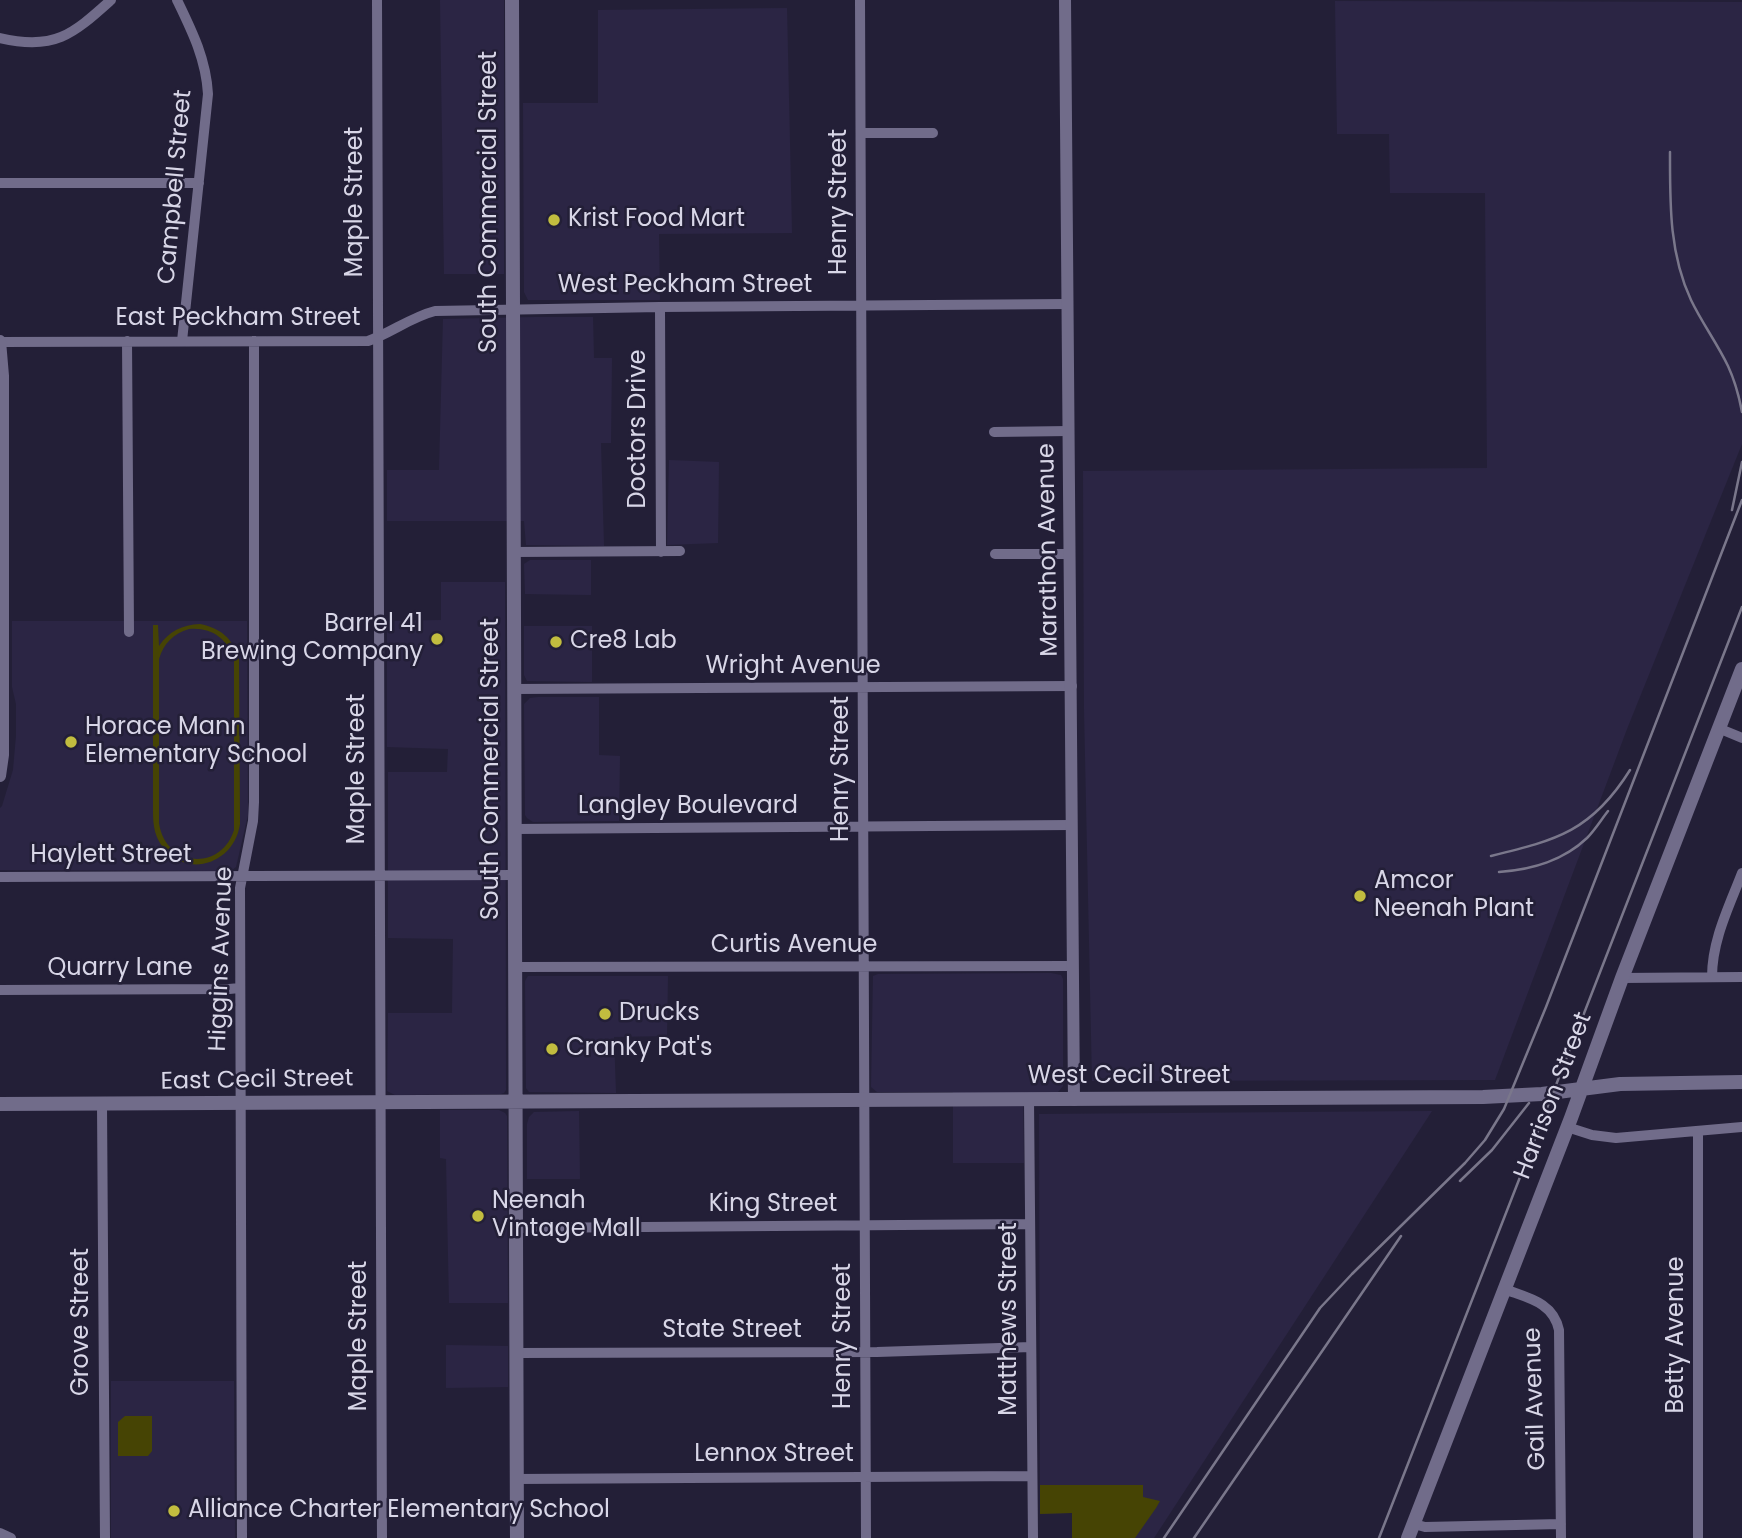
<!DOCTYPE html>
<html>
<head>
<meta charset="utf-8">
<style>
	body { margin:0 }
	canvas { display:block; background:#231f37 }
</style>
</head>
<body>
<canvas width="1742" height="1538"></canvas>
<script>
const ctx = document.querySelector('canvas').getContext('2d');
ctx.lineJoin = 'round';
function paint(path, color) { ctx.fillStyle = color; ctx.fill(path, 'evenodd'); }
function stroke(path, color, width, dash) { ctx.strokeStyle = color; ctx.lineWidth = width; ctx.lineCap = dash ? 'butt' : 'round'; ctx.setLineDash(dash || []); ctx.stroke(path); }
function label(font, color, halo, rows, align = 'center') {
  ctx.font = font + ' Poppins,sans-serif'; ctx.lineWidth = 5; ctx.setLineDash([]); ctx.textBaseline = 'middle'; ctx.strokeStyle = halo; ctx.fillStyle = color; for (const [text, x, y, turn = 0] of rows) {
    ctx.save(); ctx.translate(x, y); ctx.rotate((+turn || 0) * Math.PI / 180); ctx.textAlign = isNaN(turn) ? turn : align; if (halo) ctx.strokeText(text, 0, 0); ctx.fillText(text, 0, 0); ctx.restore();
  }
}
paint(new Path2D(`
	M440,0h64v274h-60z
	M1335,1l407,1v442l-115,285 -132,351 -403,1 -8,-372 -1,-238 404,-3 -2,-275h-95l-1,-59h-52z
	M787,8l5,225 -133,1 1,66h-132l-4,-8 -1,-189h75v-93z
	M534,317h59l1,41h18l-1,85h-10l3,103 -78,-1 -2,-24h-137v-51h52l4,-151z
	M669,460l50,2 -1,81 -51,2z
	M530,560h61v35l-66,-1 -1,-30z
	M441,582h64l1,508 -2,3 -3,1 -106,1 -8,-4 1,-78h64l1,-74 -65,-1v-166h59l1,-23 -61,-2v-126l54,-1z
	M12,621h235l1,194 -12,52 -4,3 -4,1 -228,-1v-62l2,-2 11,-36 3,-34v-32l-4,-17z
	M524,626h68v56l-65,-1 -3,-6z
	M538,697h61v58l21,1 -1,65 -86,1 -6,-4 -2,-3 -1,-111 6,-6z
	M1051,973l10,2 2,4v107l-5,6 -35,1 1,70h-71v-71h-76l-6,-5 2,-111 5,-2z
	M528,976h140l-1,60 -53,1 2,56 -87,-1 -3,-4 -1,-107z
	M440,1110h59l6,3 2,3 1,187h-59l-3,-144 -6,-1z
	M579,1111l1,68h-53v-55l2,-7 5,-5z
	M1432,1111l-278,427h-82v-25l-32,1 -1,-400z
	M446,1345l62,1v41l-62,1z
	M111,1381h123l1,157h-124z`), '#2b2544');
paint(new Path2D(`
	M200,624c20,4 33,14 39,35l1,165c-6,42 -58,56 -80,19 -6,-10 -7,-20 -7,-32v-186h5l1,21c10,-15 23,-21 41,-22zM189,629c22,-2 39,9 45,32v169c-13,42 -69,37 -75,-7v-164c5,-16 14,-25 30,-30z
	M125,1416h27v35l-4,5h-30v-34z
	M1040,1485h103v12l17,4 -4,7 -21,30h-63v-25l-32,1z`), '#464404');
stroke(new Path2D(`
	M177,0c15,31 29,59 31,94l-26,247
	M377,0l5,1538
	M860,0l6,1538
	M0,38c55,13 73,-4 111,-38
	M861,133h72
	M0,183h199
	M660,307l1,245
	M127,341l2,291
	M1,342l367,-1c23,-8 43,-24 67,-30l225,-4 408,-3
	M994,432l75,-1
	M514,552l166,-1
	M995,554h75
	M514,689l558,-3
	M1718,728l24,10
	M515,829l556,-4
	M0,877l515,-2
	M516,967l556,-1
	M1712,977c0,-37 17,-70 30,-104
	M1622,978l120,-1
	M0,990l229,-1 11,-1
	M1029,1100l4,438
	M102,1105l3,433
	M1567,1127l25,8 24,3 126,-11
	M516,1228l514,-4
	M1504,1289c24,9 49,13 55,41l2,208
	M516,1353l361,-1 154,-5
	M517,1479l515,-3
	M1414,1524l11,3 136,-3
	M0,1533l11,5
	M242,1538l-2,-650 13,-67 1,-19v-461
	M1698,1538v-407`), '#716c8a', 10);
stroke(new Path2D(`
	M1065,0l9,1100
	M0,341l3,35v379l-3,21`), '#716c8a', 12);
stroke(new Path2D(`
	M512,0l5,1538
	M0,1104l1483,-7 59,-3 78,-10 122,-2
	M1408,1538l163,-420 51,-140 120,-309`), '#716c8a', 14);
stroke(new Path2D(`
	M1670,152c0,51 -1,101 21,148 11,23 26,43 37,66 7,15 11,30 14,46
	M1732,510l10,-48
	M1491,856c66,-16 101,-25 139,-86
	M1499,872c32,-2 65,-12 88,-34 8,-8 14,-18 21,-27
	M1460,1181l32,-31 37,-47
	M1164,1538l156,-230 32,-34 113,-111 20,-23 19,-31 42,-102 196,-507
	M1194,1538l207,-302
	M1379,1538c121,-311 243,-620 363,-931`), '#7a778b', 2.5);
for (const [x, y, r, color] of [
	[554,220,7,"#c2bd3f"],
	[437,639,7,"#c2bd3f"],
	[556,642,7,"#c2bd3f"],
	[71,742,7,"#c2bd3f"],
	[1360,896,7,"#c2bd3f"],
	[605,1014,7,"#c2bd3f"],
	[552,1049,7,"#c2bd3f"],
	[478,1216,7,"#c2bd3f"],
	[174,1511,7,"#c2bd3f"]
]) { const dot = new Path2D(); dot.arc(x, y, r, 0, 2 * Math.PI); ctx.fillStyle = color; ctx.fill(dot); stroke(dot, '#231f37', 2.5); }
label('24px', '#d8d6e7', '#231f37', [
	["Campbell Street",176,187,-85],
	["Maple Street",356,202,-90],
	["South Commercial Street",490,202,-90],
	["Henry Street",840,202,-90],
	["West Peckham Street",685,286],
	["East Peckham Street",238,319],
	["Doctors Drive",639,429,-90],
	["Marathon Avenue",1049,550,-91],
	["Wright Avenue",793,667],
	["Maple Street",358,769,-90],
	["South Commercial Street",492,769,-90],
	["Henry Street",842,769,-90],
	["Langley Boulevard",688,807],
	["Haylett Street",111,856],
	["Curtis Avenue",794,946],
	["Higgins Avenue",222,959,-88],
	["Quarry Lane",120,969],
	["West Cecil Street",1129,1077],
	["East Cecil Street",257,1081,-1],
	["Harrison Street",1554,1096,-69],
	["King Street",773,1205],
	["Matthews Street",1010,1319,-90],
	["Grove Street",82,1322,-90],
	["State Street",732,1331],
	["Betty Avenue",1677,1335,-90],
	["Maple Street",360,1336,-90],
	["Henry Street",844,1336,-90],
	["Gail Avenue",1536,1399,-92],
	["Lennox Street",774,1455]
]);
label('24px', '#d8d6e7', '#231f37', [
	["Krist Food Mart",568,220],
	["Barrel 41",423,625,"right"],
	["Brewing Company",423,653,"right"],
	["Cre8 Lab",570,642],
	["Horace Mann",85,728],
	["Elementary School",85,756],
	["Amcor",1374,882],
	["Neenah Plant",1374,910],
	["Drucks",619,1014],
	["Cranky Pat's",566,1049],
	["Neenah",492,1202],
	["Vintage Mall",492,1230],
	["Alliance Charter Elementary School",188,1511]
], 'left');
</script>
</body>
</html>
